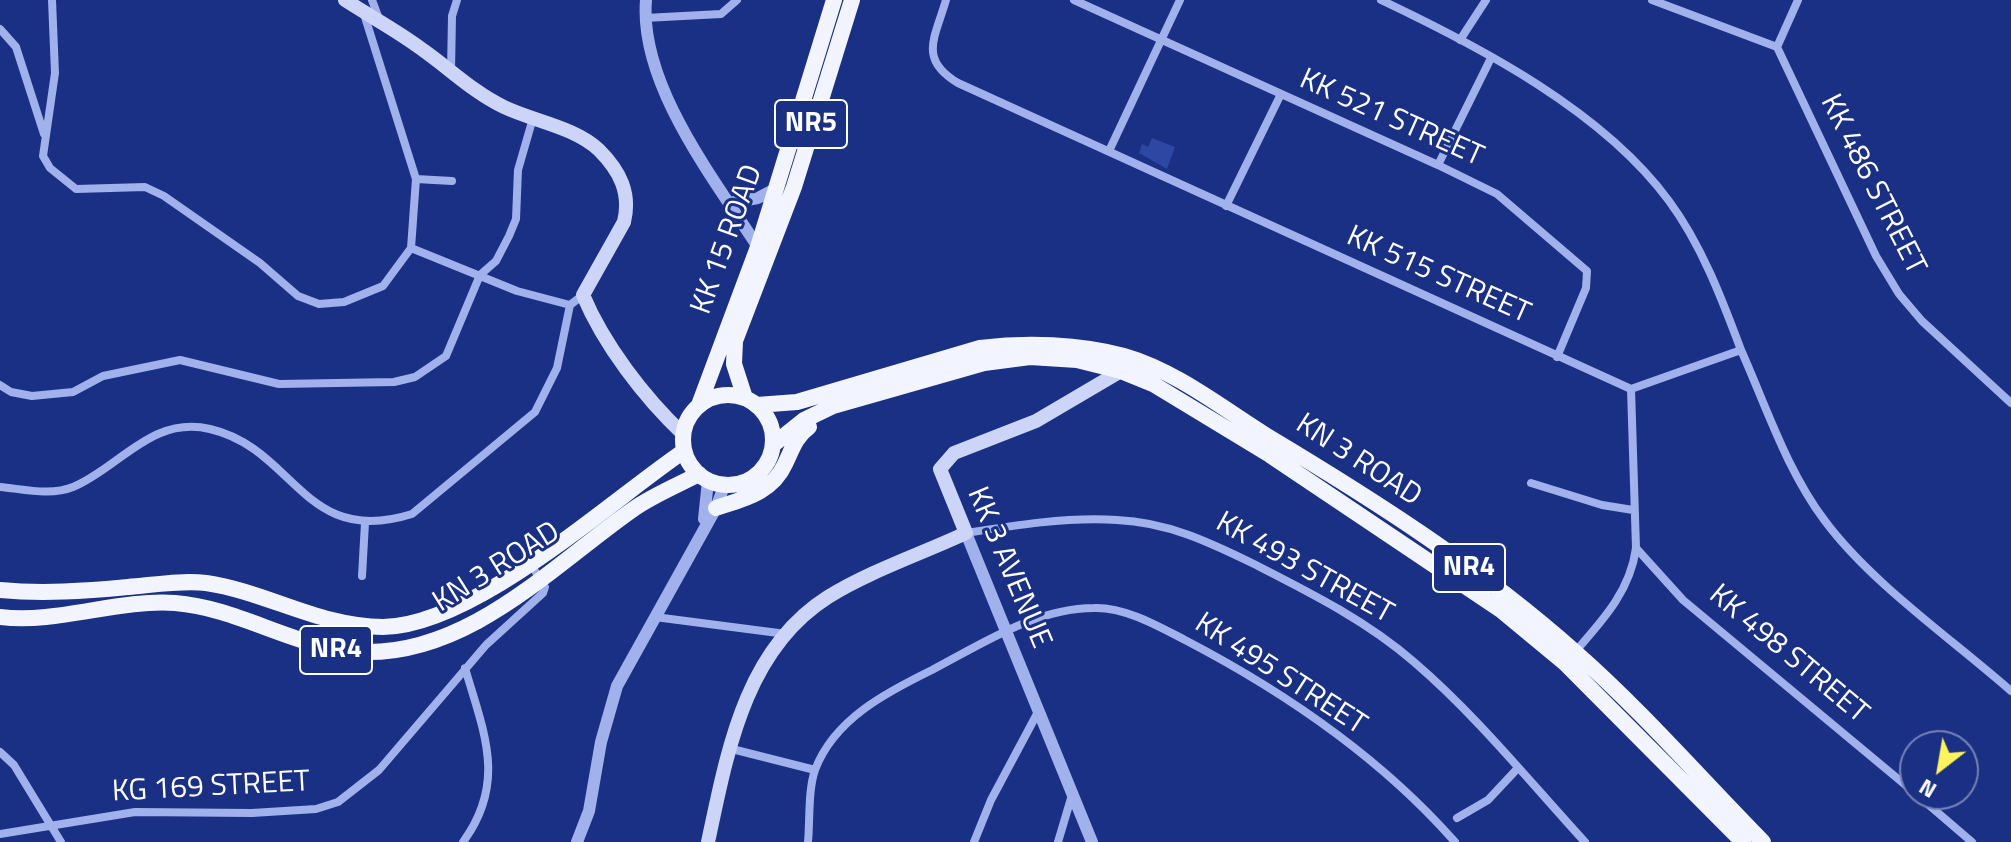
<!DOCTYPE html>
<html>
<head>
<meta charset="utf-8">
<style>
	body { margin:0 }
	#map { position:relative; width:2011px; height:842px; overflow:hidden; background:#1a3084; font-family:"Titillium Web",sans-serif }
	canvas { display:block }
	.north { position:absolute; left:1899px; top:730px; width:80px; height:80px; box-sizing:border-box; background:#1a3084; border:2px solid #7683b5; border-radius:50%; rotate:211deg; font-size:22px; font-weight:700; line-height:32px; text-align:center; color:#fff }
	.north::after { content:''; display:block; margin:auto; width:28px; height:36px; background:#fdf45c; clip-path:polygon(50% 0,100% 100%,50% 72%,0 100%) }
</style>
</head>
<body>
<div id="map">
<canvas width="2011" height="842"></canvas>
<div class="north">N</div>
</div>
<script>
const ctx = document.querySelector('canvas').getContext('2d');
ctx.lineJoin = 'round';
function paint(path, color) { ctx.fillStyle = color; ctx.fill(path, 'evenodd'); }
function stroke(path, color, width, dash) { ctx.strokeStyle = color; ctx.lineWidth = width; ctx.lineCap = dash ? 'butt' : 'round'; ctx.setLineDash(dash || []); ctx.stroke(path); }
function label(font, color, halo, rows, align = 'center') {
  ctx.font = font + ' "Titillium Web",sans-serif'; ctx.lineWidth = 6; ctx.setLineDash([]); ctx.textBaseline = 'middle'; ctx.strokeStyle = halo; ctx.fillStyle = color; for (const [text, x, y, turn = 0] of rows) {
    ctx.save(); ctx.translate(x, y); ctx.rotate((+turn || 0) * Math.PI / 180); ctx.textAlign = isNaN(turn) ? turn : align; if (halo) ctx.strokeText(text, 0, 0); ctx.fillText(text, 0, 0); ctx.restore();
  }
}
paint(new Path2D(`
	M1152,138l23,9 -8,22 -28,-16 3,-9 6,3z`), '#2d47a2');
stroke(new Path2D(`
	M52,0l3,73 -12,83 7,12 26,21 69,-2 19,9 96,67 38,33 21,8 25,-2 39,-16 28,-38 5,-69 -52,-165
	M372,0l7,19
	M946,0c-11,38 -28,59 12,83l673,306
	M1074,0l364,165 59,29 90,77 -1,17 -29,69
	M1381,0c99,47 222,111 288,201 32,43 53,98 72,149l-110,39 5,159c-6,44 -34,73 -62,105
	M1652,0l125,47
	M1798,0l-21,47 99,209 23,38 23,27 89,82
	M645,18l76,-4 16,-14
	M0,29l16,18 28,87
	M1460,40l26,-40
	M451,71l1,-55 5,-16
	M1109,151l71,-151
	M1438,165l53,-107
	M416,179l36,2
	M1226,206l54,-110
	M411,248l106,43 53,14
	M1741,350c25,56 46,121 84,171 46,62 127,118 186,170
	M0,385l11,7 21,4 41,-4 30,-16 77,-16 99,24 115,-2 21,-5 31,-21 34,-81 16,-14 13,-25 7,-17 2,-49 15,-52
	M1531,483l71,22 31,5
	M0,487c23,2 51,9 73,0 46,-19 79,-72 137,-58 86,20 93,119 202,85l123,-102 22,-44 13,-63 13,-10
	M966,533c50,-8 100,-16 151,-13 50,2 92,22 137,44 55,28 113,57 160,98 62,53 116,120 171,180
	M1636,548l47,52 232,193
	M362,576l3,-53
	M655,617l131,17
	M728,748l87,22
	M0,752l14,13 47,77
	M1916,794l56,48
	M1457,818l31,-18 29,-31
	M0,834l135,-22 117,1 64,-4 22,-7 41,-32 107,-125 57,-52 2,-6 -15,-24
	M463,842c44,-60 21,-109 2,-174
	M808,842c2,-22 0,-52 7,-72 19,-51 72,-78 117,-100 50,-26 104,-62 162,-62 31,-1 64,18 91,32 98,51 196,118 270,202
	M974,842l17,-42 47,-88
	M1058,842l14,-47`), '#a0b1eb', 8);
stroke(new Path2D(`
	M646,0c-7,84 68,179 112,247
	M729,203l29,-5 19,-10
	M704,519l4,-38
	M966,533l126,309
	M577,842l12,-31 12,-69 16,-56 99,-178 8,-22`), '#a0b1eb', 12);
stroke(new Path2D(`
	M345,0c26,17 53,31 78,50 27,19 50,42 81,57 29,14 71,20 95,43 21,21 32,43 25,72l-41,73c21,50 61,102 100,139
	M708,842c19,-88 36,-192 120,-245 42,-26 93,-43 138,-64l-26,-64 14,-16 82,-32 85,-50`), '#ccd5f8', 14);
stroke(new Path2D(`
	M683 440a45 45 0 1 1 90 0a45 45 0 1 1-90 0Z
	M745,398l-11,-34 1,-23 59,-154 58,-187
	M699,405l59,-158 76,-247
	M757,405l40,-3 183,-54c47,-6 99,-4 144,8 52,15 98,52 143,80 107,64 215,133 308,216 67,59 125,126 188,190
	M774,444l30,-24 29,-14 151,-43 46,-6 47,3 44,11 32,13 117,71 231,155 64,53 178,179
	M716,508c27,-9 56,-15 69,-44 7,-14 10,-27 24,-37
	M0,590c43,4 85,1 128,-3 25,-2 54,-7 78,-4 61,9 114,44 177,44 91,-1 226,-125 301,-176
	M0,617c58,7 117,-18 175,-14 65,5 121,46 186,49 108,4 192,-87 274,-144 19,-13 43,-23 64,-34`), '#f2f4ff', 16);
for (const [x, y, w] of [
	[811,124,72],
	[1469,568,72],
	[336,650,72]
]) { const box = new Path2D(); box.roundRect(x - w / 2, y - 24, w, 48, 6); ctx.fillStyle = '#1a3084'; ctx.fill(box); stroke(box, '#fff', 2); }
label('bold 28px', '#fff', null, [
	["NR5",811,124],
	["NR4",1469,568],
	["NR4",336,650]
]);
label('30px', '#fff', '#1a3084', [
	["KK 521 STREET",1391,119,24],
	["KK 486 STREET",1872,185,63],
	["KK 15 ROAD",728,240,-70],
	["KK 515 STREET",1438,276,24],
	["KN 3 ROAD",1358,461,33],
	["KN 3 ROAD",497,568,-32],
	["KK 3 AVENUE",1008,568,67],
	["KK 493 STREET",1304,569,29],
	["KK 498 STREET",1788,655,40],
	["KK 495 STREET",1280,675,33],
	["KG 169 STREET",211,788,-3]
]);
</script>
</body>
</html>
